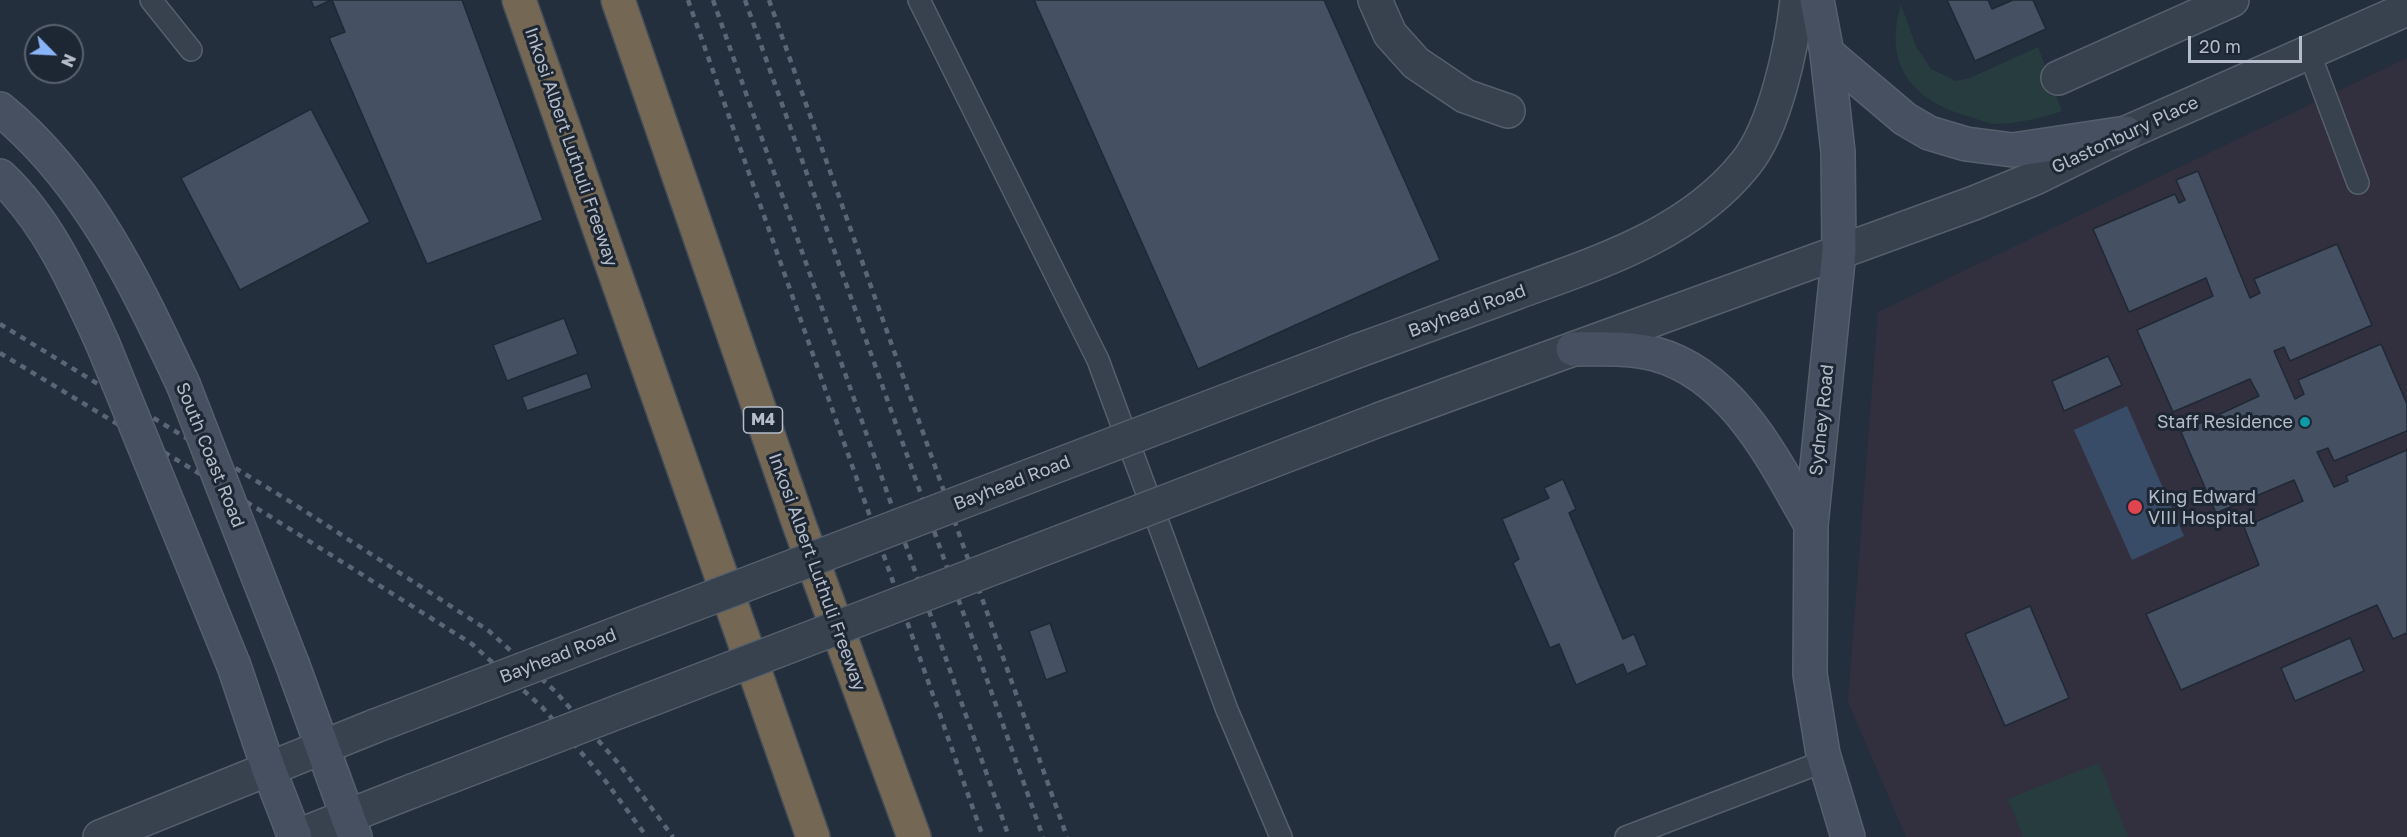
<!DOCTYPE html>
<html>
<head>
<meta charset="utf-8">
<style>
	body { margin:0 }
	#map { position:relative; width:2407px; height:837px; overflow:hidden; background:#242f3e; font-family:"Golos Text",sans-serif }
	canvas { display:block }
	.north { position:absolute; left:24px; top:24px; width:60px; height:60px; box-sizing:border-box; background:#1d2633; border:2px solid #59626f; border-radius:50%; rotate:114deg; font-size:16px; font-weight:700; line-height:24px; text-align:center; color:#b4bcc9 }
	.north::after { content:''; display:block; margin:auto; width:21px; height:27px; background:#8ab4f8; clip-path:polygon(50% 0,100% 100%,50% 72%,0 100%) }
	.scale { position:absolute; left:2188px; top:36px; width:114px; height:27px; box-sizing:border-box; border:3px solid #b4bcc9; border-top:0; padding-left:8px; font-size:18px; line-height:21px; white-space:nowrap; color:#b4bcc9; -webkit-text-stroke:4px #1d2633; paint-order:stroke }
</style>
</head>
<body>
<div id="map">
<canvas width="2407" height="837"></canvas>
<div class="north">N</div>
<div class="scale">20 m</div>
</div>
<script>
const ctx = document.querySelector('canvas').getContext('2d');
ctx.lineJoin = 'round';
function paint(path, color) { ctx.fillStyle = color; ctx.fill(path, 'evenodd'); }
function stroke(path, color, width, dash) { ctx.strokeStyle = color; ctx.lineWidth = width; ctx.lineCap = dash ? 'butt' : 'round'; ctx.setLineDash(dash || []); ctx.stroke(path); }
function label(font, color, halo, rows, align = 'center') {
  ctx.font = font + ' "Golos Text",sans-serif'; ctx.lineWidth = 6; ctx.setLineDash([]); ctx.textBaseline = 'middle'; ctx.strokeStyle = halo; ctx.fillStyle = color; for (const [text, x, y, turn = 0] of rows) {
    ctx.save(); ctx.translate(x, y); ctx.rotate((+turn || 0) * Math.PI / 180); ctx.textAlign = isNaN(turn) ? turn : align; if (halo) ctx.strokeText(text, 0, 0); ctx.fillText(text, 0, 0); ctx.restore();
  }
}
paint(new Path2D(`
	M2407,58v779h-501l-58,-135 30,-390z`), '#32303f');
paint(new Path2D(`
	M1901,5l15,41 15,23 25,12 14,-3 68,-31 24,64c-20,7 -42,12 -64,13 -10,0 -21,-5 -31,-8 -56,-16 -84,-53 -66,-111z
	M2099,763l29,74h-105l-15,-38z`), '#263c3f');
paint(new Path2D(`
	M2127,406l57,130 -52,24 -58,-130z`), '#394c67');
const building = new Path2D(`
	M311,0h20l-17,8z
	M332,0h130l81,220 -116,44 -98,-226 16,-6z
	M1034,0h290l116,260 -242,109z
	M1947,0h41l4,9 21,-9h20l13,29 -71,32z
	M311,109l59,113 -130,68 -59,-112z
	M2198,171l52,127 10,-5 -6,-14 83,-35 35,81 -82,36 -6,-14 -10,4 21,48 9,-5 -6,-14 83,-36 26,60v27l-73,30 -6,-13 -11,4 17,35 14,-6 -2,-5 61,-26v183l-14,6 -16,-34 -196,85 -35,-76 113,-49 -15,-38 59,-26 -9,-21 -78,33 -35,-81 78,-36 -9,-17 -77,33 -36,-82 76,-34 -7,-18 -77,34 -36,-83 82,-35 4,9 6,-3 -9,-20z
	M564,318l14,36 -71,27 -14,-36z
	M2108,356l14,29 -58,26 -12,-30z
	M587,373l5,15 -65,23 -5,-14z
	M1563,479l13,30 -7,4 54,126 11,-5 13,31 -20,9 -4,-10 -47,21 -17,-41 -9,4 -37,-85 6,-4 -17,-40 47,-21 -5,-10z
	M2030,606l39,92 -64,28 -40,-92z
	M1050,623l17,49 -21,8 -17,-49z
	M2350,638l14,33 -69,30 -14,-33z`);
paint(building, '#455162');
stroke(building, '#1f2835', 1.5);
const lane = new Path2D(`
	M151,0l40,50
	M919,0l179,360 129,350 54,127
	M2309,52l49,131
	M1626,837l199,-76`);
const street = new Path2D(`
	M1375,0l15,34 26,29 49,33 43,15
	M2058,78l174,-78
	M1357,351c53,-19 106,-39 158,-58 82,-30 174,-58 231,-130 29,-36 46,-116 51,-163
	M1381,419l593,-216 61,-25 91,-45 281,-124
	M100,837l275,-111
	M295,837l117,-46`);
const secondary = new Path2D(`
	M1817,0l10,53 11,99 1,99 -28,274 -1,149 13,80 25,83
	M1827,53l78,66 24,14 37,11 47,6 113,-17
	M0,109c88,72 136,175 183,275
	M0,176c48,45 75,107 102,166
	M1573,349c27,0 55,-2 82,5 78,21 119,106 156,171
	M234,666l35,104 26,67
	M293,666l62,171`);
const highway = new Path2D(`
	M519,0l294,837
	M618,0l181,524 115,313`);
stroke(lane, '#565f6c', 24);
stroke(street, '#565f6c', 36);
stroke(secondary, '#565f6c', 36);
stroke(highway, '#434c59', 36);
stroke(lane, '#38414e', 21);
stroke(street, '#38414e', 33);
stroke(secondary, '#465061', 33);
stroke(highway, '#746855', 33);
stroke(new Path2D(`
	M688,0l295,837
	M713,0l296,837
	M745,0l298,837
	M769,0l298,837
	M0,324l294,180 195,127 66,60 64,73 54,73
	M0,353l263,159 209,132 70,63 62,72 43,58`), '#5a6575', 4.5, [6, 6]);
const streetBridge = new Path2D(`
	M375,726l982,-375
	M412,791l969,-372`);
const secondaryBridge = new Path2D(`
	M102,342l132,324
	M183,384l110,282`);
stroke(streetBridge, '#565f6c', 36, []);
stroke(secondaryBridge, '#565f6c', 36, []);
stroke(streetBridge, '#38414e', 33);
stroke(secondaryBridge, '#465061', 33);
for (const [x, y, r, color] of [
	[2305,422,6,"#0f9aa8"],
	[2135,507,8,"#e0444e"]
]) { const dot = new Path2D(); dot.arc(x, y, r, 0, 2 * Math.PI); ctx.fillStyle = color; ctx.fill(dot); stroke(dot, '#1d2633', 2); }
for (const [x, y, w] of [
	[763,420,39]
]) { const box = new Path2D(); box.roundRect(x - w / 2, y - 13, w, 26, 4.5); ctx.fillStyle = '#1d2633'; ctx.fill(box); stroke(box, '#b4bcc9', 1.5); }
label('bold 16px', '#b4bcc9', null, [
	["M4",763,420]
]);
label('18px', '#b4bcc9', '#1d2633', [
	["Glastonbury Place",2125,135,-25],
	["Inkosi Albert Luthuli Freeway",571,147,71],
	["Bayhead Road",1467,311,-20],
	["Sydney Road",1822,420,-84],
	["South Coast Road",210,455,68],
	["Bayhead Road",1012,483,-21],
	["Inkosi Albert Luthuli Freeway",817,572,70],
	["Bayhead Road",558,656,-21]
]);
label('18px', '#b4bcc9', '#1d2633', [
	["Staff Residence",2293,422],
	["King Edward",2148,497,"left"],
	["VIII Hospital",2148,518,"left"]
], 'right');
</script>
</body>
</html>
